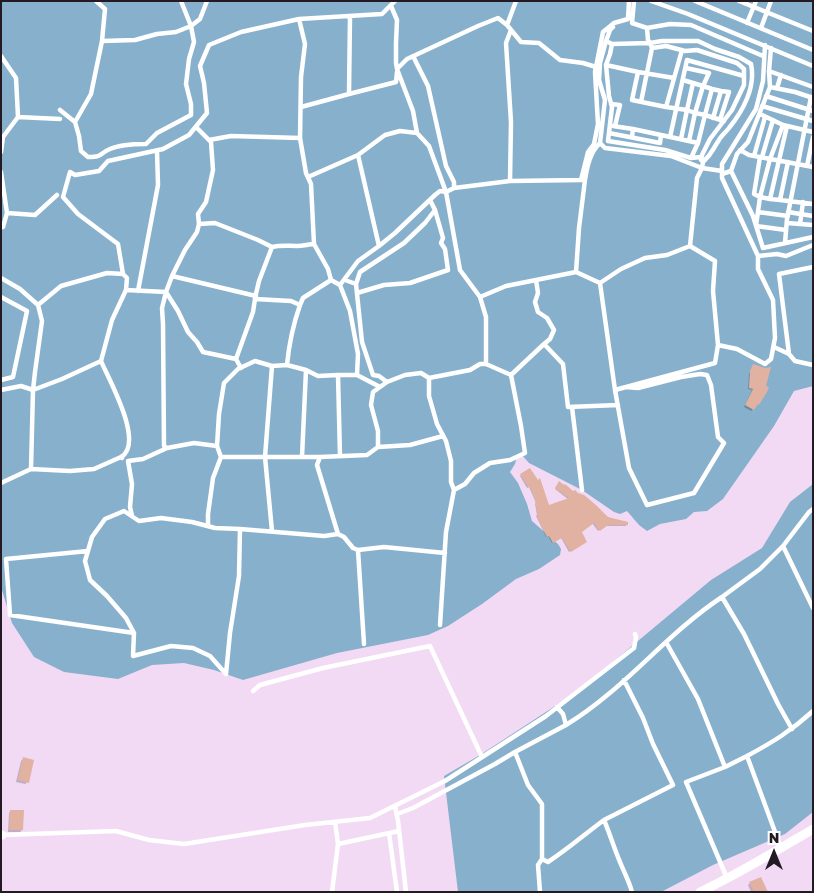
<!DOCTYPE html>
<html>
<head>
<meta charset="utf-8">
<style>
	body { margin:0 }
	#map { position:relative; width:814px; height:893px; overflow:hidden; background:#f2daf4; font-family:"Golos Text",sans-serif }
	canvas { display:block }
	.frame { position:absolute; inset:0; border:2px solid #231a24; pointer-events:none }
	.north { position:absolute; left:749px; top:828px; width:50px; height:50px; -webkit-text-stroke:4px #fff; paint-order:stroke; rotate:0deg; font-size:14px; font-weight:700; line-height:20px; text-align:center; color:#231a24 }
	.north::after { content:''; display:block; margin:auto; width:18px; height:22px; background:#231a24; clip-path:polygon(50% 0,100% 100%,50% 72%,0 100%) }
</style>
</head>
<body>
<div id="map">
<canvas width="814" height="893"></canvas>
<div class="frame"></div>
<div class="north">N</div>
</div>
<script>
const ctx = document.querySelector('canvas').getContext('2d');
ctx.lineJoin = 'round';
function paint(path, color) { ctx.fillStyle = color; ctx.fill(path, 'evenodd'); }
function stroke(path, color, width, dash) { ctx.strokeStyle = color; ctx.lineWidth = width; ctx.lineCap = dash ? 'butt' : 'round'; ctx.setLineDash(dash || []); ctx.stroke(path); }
paint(new Path2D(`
	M1,1h812v385l-19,5 -20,35 -51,73 -16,12 -13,1 -8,7 -26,5 -13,7 -8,-6 -12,-14 -7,3 -6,-2 -32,-22 -53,-27 -8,-9 -4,2 -2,8 -5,8 8,11 9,21 5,17 26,23 3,5 -1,6 -21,14 -23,10 -34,25 -34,22 -20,9 -91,18 -94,27 -29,-10 -30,-7 -32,2 -34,14 -54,-7 -30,-15 -22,-34 -11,-36z
	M813,484v328l-28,22 -72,31 -52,27h-203l-14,-116 36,-21 98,-64 133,-111 51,-32 28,-46z`), '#87b0cc');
paint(new Path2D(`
	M753,366l5,38 -7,7 -7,-4 8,-17 -4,-1 1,-15z
	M521,475l28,31 20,-6 -14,-11 4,-6 48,36 20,5 -1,2h-21l-7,5 -6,-8 -11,9 3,11 -15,9 -8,-14 -9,5 -4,-7 -2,1 -10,-21 1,-1 -2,-11 1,-1 -7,-16 -2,1 -7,-12z
	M23,759l5,23 -3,2 -9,-2 5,-21z
	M11,811l11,19 -2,2h-12l1,-19z
	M750,883l17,9h-16l-3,-7z`), '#0003');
paint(new Path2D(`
	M753,364l12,4 6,-1 -5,19 3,1 -2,5 -8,13 -1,-1 -4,6 -9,-5 8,-16 -4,-1 1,-17z
	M530,468l8,12 2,-2 9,27 20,-7 -14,-10 4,-7 5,4 1,-1 8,7 2,-1 3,3 6,2 13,11 11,11 20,5v3h-20l-8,6 -6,-8 -12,9 5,10 -16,10 -9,-14 -9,5 -4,-7 -2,1 -7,-13 -3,-10h1l-3,-12h1l-6,-15 -1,1 -9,-14z
	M23,757l11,3 -5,23 -11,-3z
	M10,810h14l-1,20h-14z
	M761,877l7,15h-14l-5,-10z`), '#e1b1a2');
stroke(new Path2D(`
	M96,1l9,8 -3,32 33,-1 22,-6 19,-2 15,-6 -10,-25
	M516,1l-9,24 14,17 18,1 21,17 23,3 13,4
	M634,1l-2,22 15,5 23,-4 21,1 72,31
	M651,1l37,13 125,52
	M695,1l118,49
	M739,1l74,30
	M391,6l6,14 -1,23v20l1,6 10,-10 71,-33 20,-8 9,7
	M299,19l6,25 -4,33 -1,61
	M747,23l9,-22
	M647,28l1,12 2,3 -38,1 -2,10 -4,11 3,31 3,11 -4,34 57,9 26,8 10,-1
	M761,28l10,-27
	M511,30l-5,13 5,79 -1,59 71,-1
	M606,41l4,-11 3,-3
	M765,45l-2,36 -7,28 -34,55v14l36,78 19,-2 9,2 27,-11
	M771,48l-2,23 1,16 25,5 18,6
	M1,56l15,22 2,39 42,2
	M413,56l15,30 18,80 8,16v6l56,-7
	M606,65l32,7 -6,28 34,7
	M686,68l23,5 -6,13 9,3
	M397,69l16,42 4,22 12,13 17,46 8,-4
	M769,71l44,16
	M638,72l36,6
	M683,80l10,3 -6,27 8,3 -6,28
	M693,83l10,3 -8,27 10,2 7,-26 9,2 -8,27
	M777,88l4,-13
	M349,94l47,-12 1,-10
	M766,96l47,15
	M641,102l11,-54
	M611,104l9,1 -5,21
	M762,106l51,15
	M301,107l48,-13 1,-78
	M60,110l15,12 4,14 2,15 7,6c16,0 10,-3 22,-8 9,-4 26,-5 36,-5l11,-11 34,-18v-11l-5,-20 3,-25 5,-17 -3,-16 9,-7 7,-18
	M760,114l23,11 30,7
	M720,120l9,-28 -8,-1
	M75,122l16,-28 11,-53
	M613,126l20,3
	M787,126l-17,73 10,1 8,-38
	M196,127l15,15 2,28 -7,32 -8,12 1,10
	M609,133l51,10 1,-8 -28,-6 -1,8
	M661,135l37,8
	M670,137l17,-77 57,16
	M681,139l6,-29 -21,-3 16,-57
	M209,140l22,-4 69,2 6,35 5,11 3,60
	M600,143c-10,9 -13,24 -15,37h-4l7,-28 6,-8 4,-20 -3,-52 8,-40 11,-9 14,-4 1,-18
	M740,150l9,5 64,12
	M1,152l2,-15 15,-20
	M358,155l27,-20 15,-4 17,2
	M754,156l11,-39
	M760,157l-6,37 6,3 10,-38 13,-34
	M762,157l11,-37
	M691,158l7,-15 7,-28 19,6
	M703,162l-2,-2 1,-5 8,-16 22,-29 12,-25v-16l-7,-6 -40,-13 -12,1 -19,-5 -14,2 -2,-5 12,-2h36l17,8 24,8 12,7c5,23 -8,47 -22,64 -3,4 -8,8 -10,12 -7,10 -6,13 -16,22l-1,6 20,3
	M807,166l6,-29
	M731,171l22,45 10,32 50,-11
	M1,172l6,41 -4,14h-2
	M722,174l9,-3 6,-17 11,-12 22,-55
	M308,177l50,-22 21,91 -21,15 -18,24
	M585,180l-6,48 -3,44 24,11 21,-14 24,-11 22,-3 23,-9 7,-68 5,-10 -31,-12 -66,-8 -5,-5 5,-43 -6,-20 1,-17 6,-22 6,3
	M770,199l-10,-2 -4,29 30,4
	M780,200l33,4
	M758,212l30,4
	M788,212l25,4
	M7,213l28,2 22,-20
	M787,223l26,2
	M800,224l3,-22
	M785,243l2,-24 24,-122
	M379,246l16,-13 40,-38 5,-4 6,1 14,78 20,27 26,-11 70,-14
	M123,274l-5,-30 -40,-30 -15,-17 7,-25 5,3 24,-4 9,-10 55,-12 26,-14 18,-22 -3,-30 -4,-17 9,-21 32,-13 58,-13 83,-5 13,-13
	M172,276l13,-26 12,-18 2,-8 16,-1 43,17 14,7
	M1,278l19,11 18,16 23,-19 46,-13 16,1 4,4 -1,12
	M345,280l11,4 6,58 11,33 6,1 8,6
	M536,280l2,13 -3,9 3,10 9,6 7,12 -4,9 -6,5 19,20 5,43 50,-2
	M600,283l15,107 100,-27 3,-18 -5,-54 2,-30 -25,-15
	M356,284l4,-12 44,-29 21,-20 10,-13
	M138,291l20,-106 -1,-34
	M166,292l12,19 10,21 9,10 6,10 33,7 5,9
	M357,293l27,-8 26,-2 38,-13 -3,-21 -4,-6 2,-5 -8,-28 -5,-10
	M1,297l26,14 -14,66 -12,3
	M480,297l6,20v47l25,11
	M255,298l4,-17 13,-34c9,-2 16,-1 25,-1 6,0 12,-2 17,-2l14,25 3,11
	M300,305l3,-7 28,-18 9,5 10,26 8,43 -1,21
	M718,345l19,4 28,15 6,-5 4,-21 -2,-38 -15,-31v-13
	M774,347l15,7 6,7 18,4
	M789,354l-10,-80 34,-7
	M236,359l17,-47 2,-13 36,2 9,4c-7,20 -11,39 -13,60
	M101,361l11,-41 14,-30 40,2
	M306,370l12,6 20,-1
	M429,378v18l8,28 9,17 5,20v21l3,8 11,-6 9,-11 16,-10 20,-3 15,-7 -4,-27 -10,-51 33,-31
	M1,390l20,-4 12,4 2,-18 7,-51 -4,-16
	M615,390l14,78 18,37 47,-12 30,-50 -6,-6 -7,-52 -4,-10 -7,-1 -19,3 -43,11 -12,-1
	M572,407l10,83
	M443,436l-33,9 -32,2 -11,8 -47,2 -3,8 21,69 6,3 9,11 5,2 26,-3 61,6
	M217,446l2,-32 5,-31 14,-14 17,-8 17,5
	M378,447v-16l-7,-26 2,-13 14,-10 18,-7 16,-2 8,5 41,-8 10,-6h6
	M167,448l-3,-2 -1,-122 -1,-16 4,-16 6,-16 84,20
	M340,456l-2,-81h19l23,12
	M221,457h99
	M31,469l2,-79 29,-11 39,-18c8,19 44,82 20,96
	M1,483l30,-14 39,2 24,-2 27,-12 1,1
	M132,516l-2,-9 2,-23 -4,-23 15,-2 24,-11 27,-5 23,3 4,11 -8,21 -5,36v12
	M240,529l-25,-1 -23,-6 -31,-4 -22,3 -15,-10 -19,8 -13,18 -7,24 5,19 17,16 19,22 8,15 -1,23 38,-10 22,2 17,8 16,18 4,-41 9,-57 1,-47 84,7 14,-2
	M272,531l-7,-74 7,-91 15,-1 19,5 -4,87
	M783,546l26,-34 4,-3
	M358,550l6,94
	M88,551l-82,8 4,56 124,18
	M722,597l38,-28 23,-23 30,62
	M440,625l6,-93 8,-42
	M666,642l32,57 27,68 22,-11 34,92
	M253,691l7,-6 63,-17 107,-22 52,111
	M557,707l6,7 3,11c58,-35 100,-91 156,-128l22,37 34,70 14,25
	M566,725l-51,27 13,33 14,19v55l6,3c20,-13 37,-28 56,-42 6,14 10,28 16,42 4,10 9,19 12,30
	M747,756c26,-14 44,-25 66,-45
	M725,767l-39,15 41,96
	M395,806l3,15 8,71
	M397,814l16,-6 82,-44 20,-12
	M604,820l69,-35 -20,-41 -10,-26 -19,-38
	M335,822l3,22 61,-13
	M389,833l8,59
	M2,835l114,-4 33,9 35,4 121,-19 65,-7 75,-37 101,-65 88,-68 2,-11 -1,-3
	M332,892l6,-48
	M540,892l-2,-27 4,-6`), '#fff', 4.5);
stroke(new Path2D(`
	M1,835h1
	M700,892c39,-18 76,-41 113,-63`), '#fff', 9);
</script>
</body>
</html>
